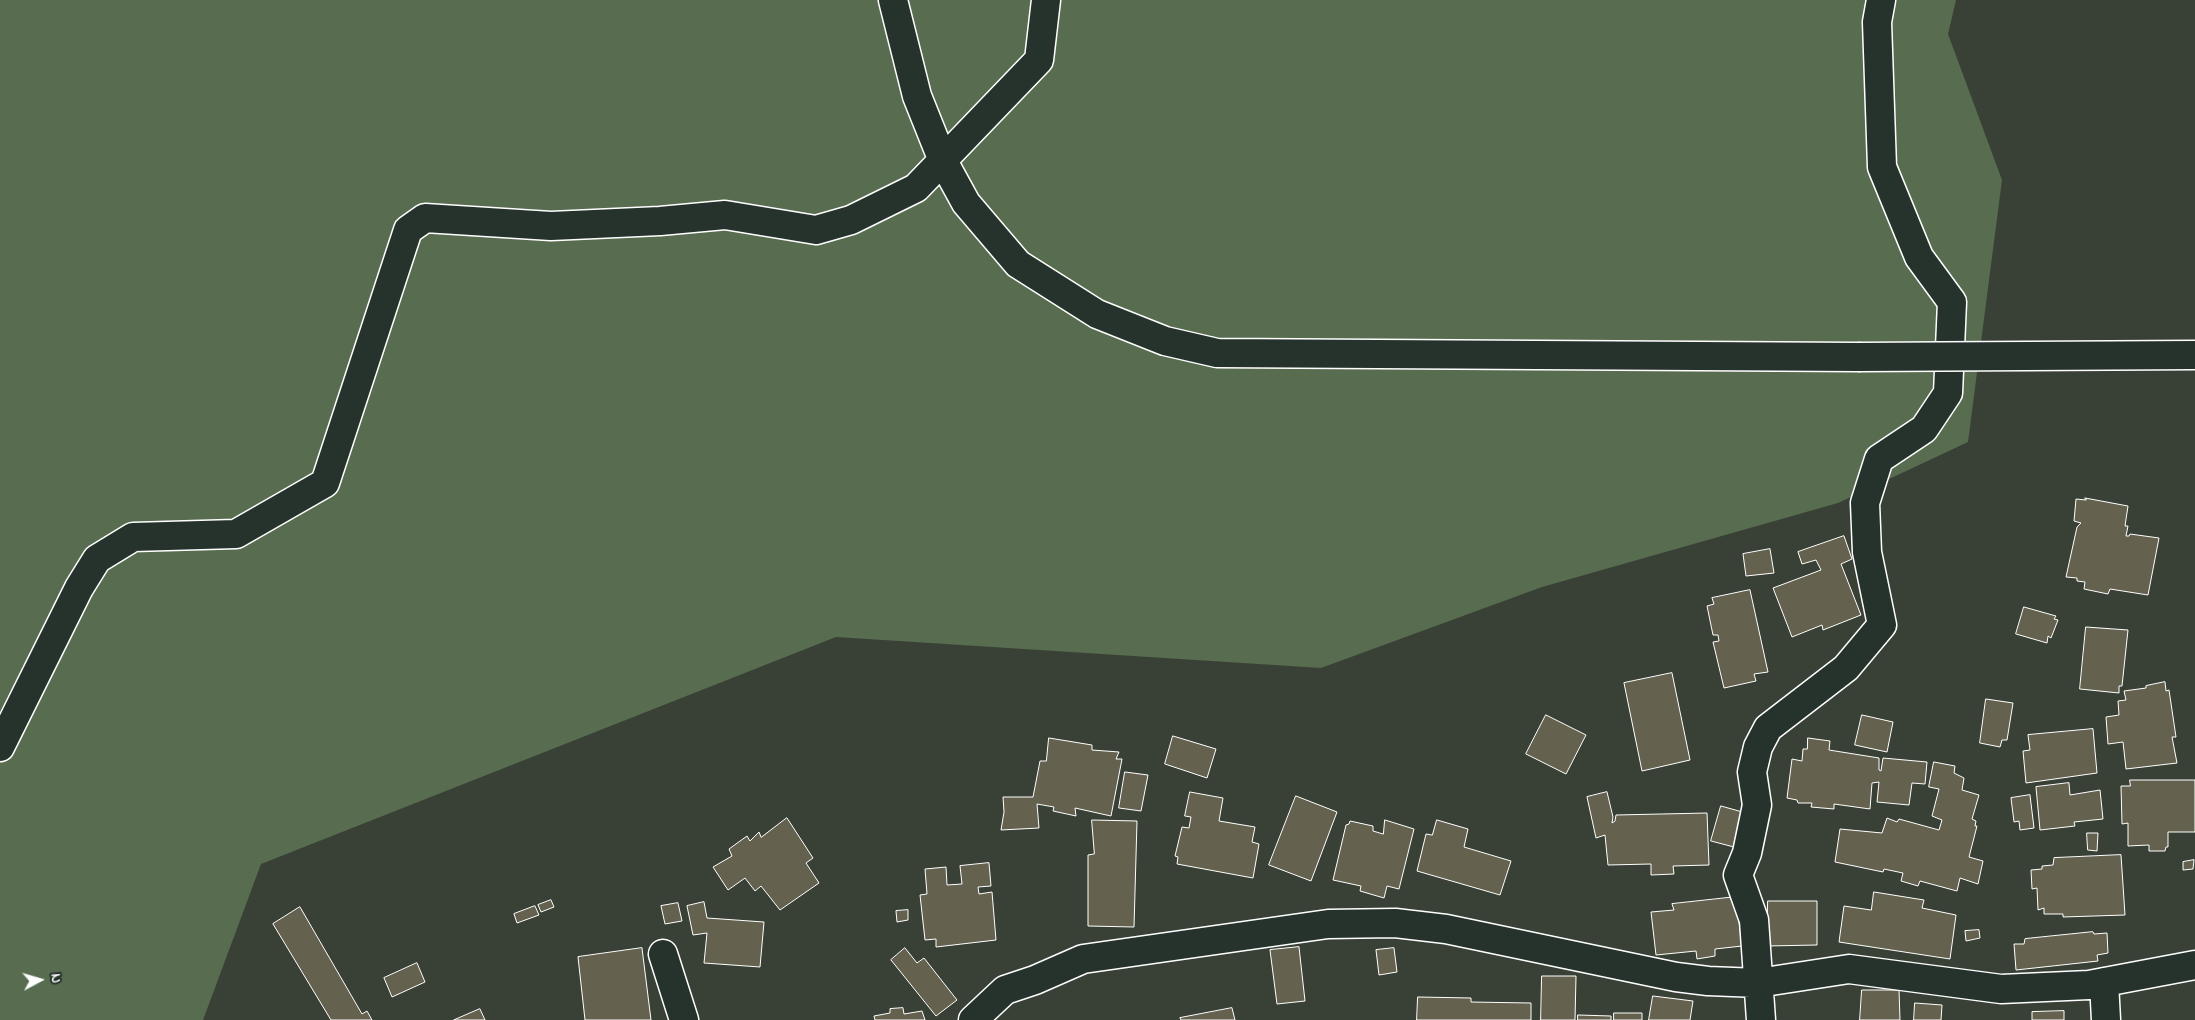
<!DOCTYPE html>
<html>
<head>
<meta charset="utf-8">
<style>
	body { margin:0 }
	#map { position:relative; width:2195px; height:1020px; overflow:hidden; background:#394137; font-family:"Indie Flower",sans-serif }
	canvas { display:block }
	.north { position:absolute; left:15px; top:955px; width:50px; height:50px; -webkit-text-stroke:4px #26332d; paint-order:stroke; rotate:84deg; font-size:14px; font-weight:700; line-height:20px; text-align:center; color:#fff }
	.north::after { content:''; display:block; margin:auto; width:18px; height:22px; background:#fff; clip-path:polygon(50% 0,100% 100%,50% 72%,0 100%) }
</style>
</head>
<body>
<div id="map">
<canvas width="2195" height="1020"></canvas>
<div class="north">N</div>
</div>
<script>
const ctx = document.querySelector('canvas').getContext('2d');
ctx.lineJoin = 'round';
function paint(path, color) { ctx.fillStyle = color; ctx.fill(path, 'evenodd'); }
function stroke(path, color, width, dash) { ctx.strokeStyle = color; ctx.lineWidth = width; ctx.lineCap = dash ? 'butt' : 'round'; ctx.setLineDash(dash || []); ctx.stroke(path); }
paint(new Path2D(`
	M0,0h1956l-8,34 54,146 -34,262 -130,61 -296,84 -221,81 -485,-31 -575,227 -58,156h-203z`), '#586c4f');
const building = new Path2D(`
	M2085,498l43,8 -3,20h3l-2,10h3l1,-2 29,4 -11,57 -38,-6 -2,5 -24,-5 1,-7 -8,-1v-3l-11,-1 11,-50 4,-4 -7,-2 2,-22 10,1z
	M1844,536l8,23 -11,5 20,51 -38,15 -1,-5 -30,12 -19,-49 48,-18 -5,-10 -14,4 -4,-12z
	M1770,549l4,24 -28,3 -3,-22z
	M1750,590l18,82 -14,2 2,7 -32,7 -11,-46 6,-1 -1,-6h-5l-6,-29 7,-2 -2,-6z
	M2024,607l32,9 -2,3 4,1 -7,18 -3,-2 -1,7 -31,-9z
	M2086,627l42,3 -6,56h-3v7l-39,-4z
	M1672,673l18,87 -48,11 -18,-88z
	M2165,682l1,9 3,-1 7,47h-4l5,26 -51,6 -3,-27 -15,2 -2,-27 13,-2 -1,-14 8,-1 -2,-9 22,-3v-2z
	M1986,699l27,4 -6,37h-5l-2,7 -20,-4z
	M1546,715l40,20 -20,39 -40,-20z
	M1862,715l31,7 -6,30 -32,-7z
	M2093,729l4,44 -71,10 -3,-32 7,-1 -2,-15z
	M1173,736l43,13 -9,29 -42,-14z
	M1049,738l43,7v5l27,2 -3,7h6l-11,57 -36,-8 1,8 -23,-5 1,-4 -17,-3 2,24 -38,2 3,-18 -1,-15h30l7,-36h6z
	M1808,738l22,3 -1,9 50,8v12l2,1 2,-13 44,4 -2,22 -13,-1 -3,22 -32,-3 2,-20 -7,1 -2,26 -36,-5v5l-23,-2 1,-4h-14l-1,-3 -10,-2 5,-39 10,2 1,-12h4z
	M1934,762l21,4 -1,7 10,5 -2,12 17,5 -7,24 4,2 -1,5h2l-8,31 14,4 -5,23 -18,-6 -3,13 -37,-10 -2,5 -17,-5 2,-8 -19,-4 -1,3 -48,-10 5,-33 42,4 5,-15 10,4 2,-3 40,11 3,-10 -10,-4 7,-27 -10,-2z
	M1125,772l23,3 -7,36 -22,-3z
	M2130,780h65v52h-27v15h-2l-1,4h-16v-6l-21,1v-23l-6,1 -1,-38h9z
	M2069,783l1,12 30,-5 3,29 -29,3 1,4 -35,4 -4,-43z
	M1190,792l33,6 -4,23 36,6 -3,15 7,2 -6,34 -76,-14 1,-7 -3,-1 7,-29 7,1 2,-11 -6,-1z
	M1607,792l6,25 -1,6 3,-2 1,-6 91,-2 2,52 -36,1 1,8 -23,1v-11l-43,1 -3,-30 -9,3 -9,-41z
	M2030,795l4,33 -14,2 -1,-9 -5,1 -3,-24z
	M1296,796l41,16 -26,69 -42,-16z
	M1721,806l25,7 -12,34 -23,-6z
	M787,818l26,40 -7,5 13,20 -39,27 -19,-24 -6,5 -10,-13 -17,12 -15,-23 19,-11 -3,-7 18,-13 3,5 9,-9 2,5z
	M1092,820l45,1 -3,106 -46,-1v-71l6,-1z
	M1385,820l29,9 -15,60 -12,-3 -3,12 -24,-7 1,-5 -28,-6 13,-55 3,-1 1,-3 23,5v5l10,3z
	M1437,820l31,9 -4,18 47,14 -11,34 -83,-24 9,-37 6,1z
	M2087,833h11l-1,18 -9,-1z
	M2121,855l4,60 -62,2v-3h-19v-6l-6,2 -1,-22 -5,1 -1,-19 11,-1v-3l11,-1 1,-7z
	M2194,860l-1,9 -10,1v-8z
	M989,863l2,23 -13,1 1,7 13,-2 4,48 -60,7v-8l-11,1 -5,-45 7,-1 -2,-25 21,-2 1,18 15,-1 -2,-18z
	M1874,892l50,8 -2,8 34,7 -6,44 -111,-17 5,-36 27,4z
	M1736,897l6,49 -27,3v7l-18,3 -1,-8 -40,4 -5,-43 23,-2 -2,-6z
	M551,900l3,7 -13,5 -3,-7z
	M1768,901h49v44l-50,1z
	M704,902l3,16 57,4 -4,45 -56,-4 3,-30 -14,2 -6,-29z
	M678,903l4,18 -17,3 -4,-18z
	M535,906l4,9 -22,8 -3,-9z
	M300,907l62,107 5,-3 5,9h-41l-58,-96z
	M908,910v10l-11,2 -1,-11z
	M1979,930l1,8 -14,3 -1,-10z
	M2093,932l1,2 13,-1 1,20 -11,2 1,6 -82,9 -2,-26h10l1,-5z
	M1299,947l6,54 -28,3 -7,-54z
	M642,948l9,72h-66l-7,-63z
	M905,948l12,15 7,-5 33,42 -21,16 -45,-56z
	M1394,948l3,24 -18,3 -3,-25z
	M417,963l8,19 -33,15 -8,-19z
	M1542,976h34l-1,44h-34z
	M1862,990h37l1,30h-40z
	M1653,996l40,5 -3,19h-41z
	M1418,997l53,1v4l60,1v17h-114z
	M1915,1003l27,2 -1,15h-27z
	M903,1008l1,6 18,-3 3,9h-50l-1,-4 16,-3v-4z
	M1232,1008l3,12h-54l-1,-2z
	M480,1009l5,11h-31z
	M2064,1011v9h-32v-8z
	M1614,1013h28v7h-28z
	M1578,1015l33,1v4h-33z`);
paint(building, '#64624e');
stroke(building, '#fff', 1);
const minor = new Path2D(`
	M893,0l24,96 26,65 23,42 52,61 79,50 68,27 52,12 641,4
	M0,747l79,-159 18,-29 36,-22 103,-3 89,-51 83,-253 17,-12 126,8 109,-5 65,-6 91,15 35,-10 65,-32 123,-128 7,-60
	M663,954l21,66
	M2104,982l2,38
	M973,1020l32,-30 30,-10 48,-21 245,-35 67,-1 51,6 230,48 32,4 50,2 91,-14 152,20 88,-4 106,-20
	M1761,1020l-7,-100 -16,-45 9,-22 10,-48 -5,-33 6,-25 10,-19 78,-60 36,-43 -15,-73 -2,-49 14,-44 45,-30 24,-36 4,-91 -33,-45 -37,-90 -5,-145 4,-22`);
stroke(minor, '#fff', 31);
stroke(minor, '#26332d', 28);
const minorBridge = new Path2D(`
	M1858,357l337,-2`);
stroke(minorBridge, '#fff', 31, []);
stroke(minorBridge, '#26332d', 28);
</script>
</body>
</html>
